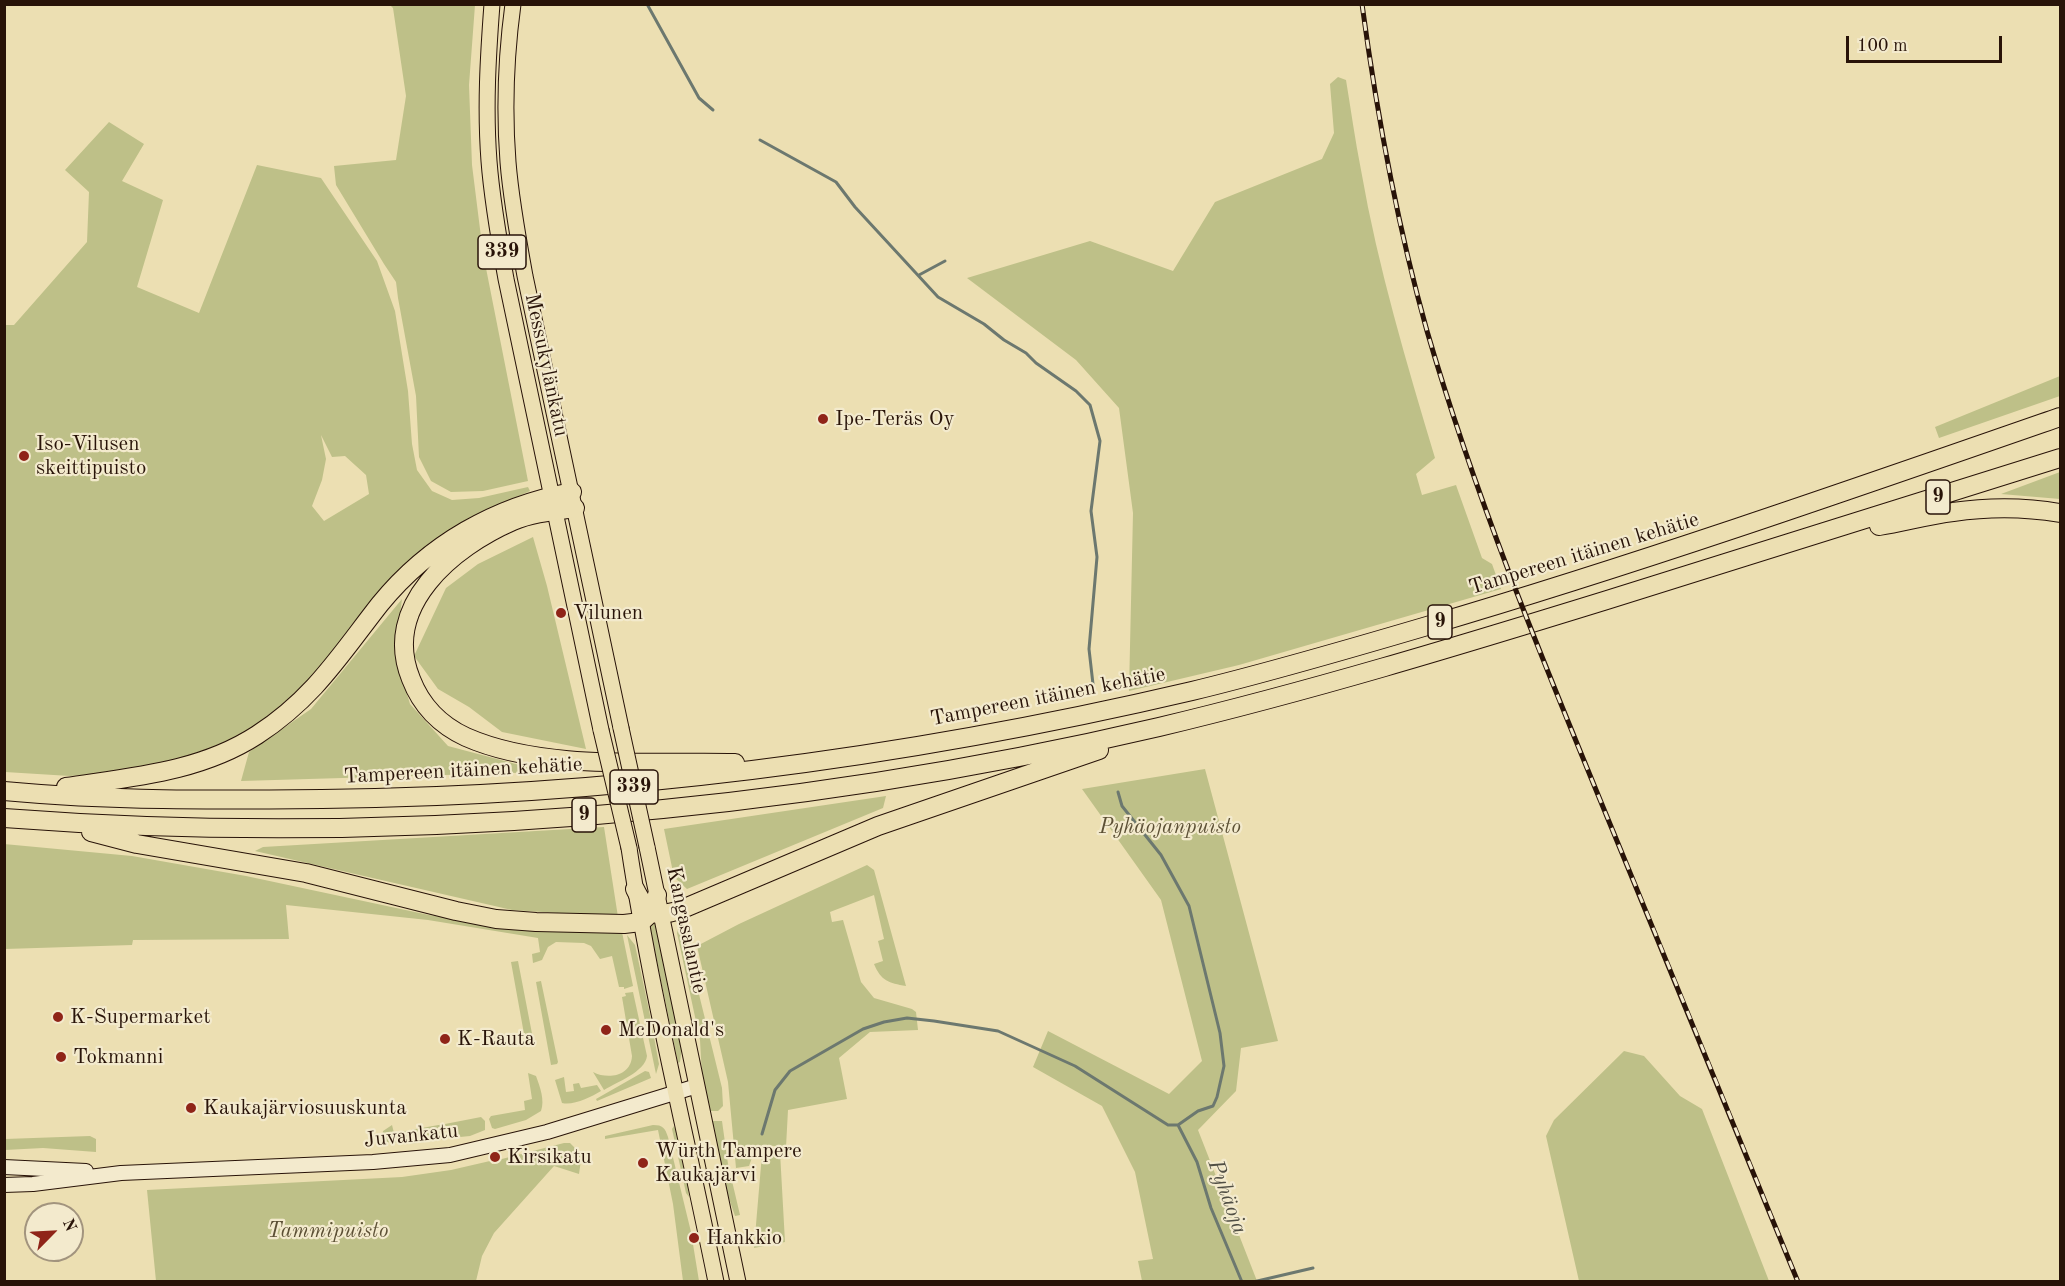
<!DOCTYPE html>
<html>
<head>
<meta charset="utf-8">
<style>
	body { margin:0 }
	#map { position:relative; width:2065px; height:1286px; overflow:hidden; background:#ecdfb2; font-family:"Old Standard TT",serif }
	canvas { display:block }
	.frame { position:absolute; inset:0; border:6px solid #281308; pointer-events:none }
	.north { position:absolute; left:24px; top:1202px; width:60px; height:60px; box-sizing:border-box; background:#f3eacd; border:2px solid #a2947e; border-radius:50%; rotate:66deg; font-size:16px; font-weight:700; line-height:24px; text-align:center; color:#281308 }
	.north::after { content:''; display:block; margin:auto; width:21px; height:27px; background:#8f2418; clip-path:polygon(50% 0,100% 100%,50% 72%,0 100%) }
	.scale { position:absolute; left:1846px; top:36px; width:156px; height:27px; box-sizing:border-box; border:3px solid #281308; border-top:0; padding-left:8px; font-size:18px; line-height:21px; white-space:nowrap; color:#281308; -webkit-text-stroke:4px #f3eacd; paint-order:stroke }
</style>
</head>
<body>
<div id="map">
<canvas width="2065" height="1286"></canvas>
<div class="frame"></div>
<div class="north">N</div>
<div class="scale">100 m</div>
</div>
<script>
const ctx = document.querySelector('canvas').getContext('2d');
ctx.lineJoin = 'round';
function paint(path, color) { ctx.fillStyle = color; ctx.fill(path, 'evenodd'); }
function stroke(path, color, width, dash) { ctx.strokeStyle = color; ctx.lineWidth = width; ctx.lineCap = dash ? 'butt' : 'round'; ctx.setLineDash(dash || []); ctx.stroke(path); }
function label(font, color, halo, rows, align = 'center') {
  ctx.font = font + ' "Old Standard TT",serif'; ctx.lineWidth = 4.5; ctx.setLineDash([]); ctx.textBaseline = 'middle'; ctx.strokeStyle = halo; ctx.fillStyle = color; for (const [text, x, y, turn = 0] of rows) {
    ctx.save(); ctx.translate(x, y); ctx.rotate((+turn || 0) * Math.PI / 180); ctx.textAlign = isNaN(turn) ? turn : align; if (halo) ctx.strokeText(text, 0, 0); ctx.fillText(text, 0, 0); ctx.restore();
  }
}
paint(new Path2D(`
	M390,5h85l-6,80 3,80 11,88 45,228 -45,10 -32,1 -20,-11 -12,-24 -3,-61 -18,-98 -2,-16 -12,-18 -48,-79 -2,-19 62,-6 10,-64 -13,-88z
	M1338,77l8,3c5,30 9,60 15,90 17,98 46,194 74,288l-19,16 6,21 34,-10 26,73 10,6 9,25 -262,76 -110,26 4,-178 -14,-105 -43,-48 -109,-82 123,-37 83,30 42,-69 107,-43 12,-26 -4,-49z
	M109,122l35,22 -22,37 41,19 -26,87 62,26 58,-148 64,13 56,83 18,50 13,80 4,53 5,26 15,21 20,9 27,-2 49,-11 2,4 -55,25 -54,36 -131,152 -63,39 -56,20 -53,9 -48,4 -65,-4v-447h9l73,-83 2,-50 -24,-22zM321,435l11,22 13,-1 21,19 3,19 -45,27 -12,-15 10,-26 4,-21z
	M2060,376v20l-121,42 -4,-11z
	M2060,472v27l-59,-5z
	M533,537l14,49 39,163 -84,-17 -33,-25 -31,-18 -24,-33 32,-68 32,-24z
	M402,599l-7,55 15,50 38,42 98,26 -305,9 8,-29 62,-43z
	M1205,769l73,272 -37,7 -5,43 -38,39 59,151h-115l-4,-20 15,-2 -18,-87 -33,-66 -69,-39 15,-36 121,63 33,-33 -41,-161 -79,-111z
	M886,796l-3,12 -196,81 -13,-12 -10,-48z
	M604,827l14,90 -106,-7 -257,-59 8,-4z
	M4,844l128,12 114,20 183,39 102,15 91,2 11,54 -9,3v-2h-5l-7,-31 -12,3 -9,-13 -7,-3 -28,-1 -8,5 -6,13 -9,3 -1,-9 8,-2 -2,-14 -110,-18 -142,-15 3,34 -156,1 -1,5 -127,4z
	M867,865l7,5 32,116c-17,-3 -25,-5 -32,-22l9,-3 -5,-20 6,-2 -10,-44 -44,17 2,10 11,-2 18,62 13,16 38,11 4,3 2,18 -48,2 -31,26 8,41 -59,11 -2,37 -23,-2 -9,7 -5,14 -13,2 -8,-86 -31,-136 42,-22z
	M655,921l27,126 -2,15 -2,1 -29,-140z
	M681,921l41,167 1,18 -5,5h-9l-7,-35 -2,-36 -23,-107z
	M627,935l8,10 14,65 10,54 -3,10z
	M518,961l16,83 -8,1 -15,-83z
	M541,981l17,81 -1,2 -6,1 -15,-83z
	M633,992l14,64c-2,16 -30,26 -43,34l-11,-18c15,8 38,4 39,-16l-10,-59 4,-1 -1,-3z
	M1624,1051l20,5 36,40 22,13 67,172h-190l-33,-145 8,-16z
	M645,1071l4,1 2,6 -54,23 -1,-2z
	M528,1073l8,3c4,11 9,24 5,35l-15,9 -31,9 -3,-1 -3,-9 2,-3 34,-6 -1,-9 8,-2z
	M564,1077l2,15 8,-1 -1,-7 6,-1 2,5 16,-3 4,6c-10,6 -28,15 -39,12l-7,-23z
	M481,1117l4,4v9l-15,6 -20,2 -5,-14z
	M711,1121h11l6,43 12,51 -5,1 -11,-32z
	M444,1124v15l-3,1v-3l-9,1v3l-22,3 -4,-7h-3v6l-19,-1 -2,-5 1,-6 9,-6 2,8z
	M653,1125c10,0 12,3 15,12l23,95 8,49h-16l-10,-77 -15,-74 -53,9v-3z
	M674,1126c10,22 13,47 15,71l-3,-4 -14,-64z
	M90,1136l6,3v13l-53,-4 -38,2v-11z
	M564,1143h6l5,5h3l3,12 -2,14 -25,-8 -60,67 -12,23 -6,25h-320l-9,-91 255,-13 49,-7 39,-9 2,3 7,-2 -1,-2z
	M780,1152l5,90 -31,6 8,-94z`), '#bec088');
stroke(new Path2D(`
	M647,4l52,94 14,12
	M760,140l76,42 19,25 83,90 46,27 20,16 22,13 10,10 40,28 14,14 10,36 -9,70 6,46 -8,92 5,44
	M919,275l26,-14
	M1178,1125l19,37 14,46 31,74
	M762,1134l13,-44 15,-19 73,-42 21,-7 23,-4 27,3 64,10 77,35 93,59h10l20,-14 15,-5 4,-9 7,-31 -4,-33 -31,-127 -28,-51 -39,-49 -4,-14
	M1253,1282l60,-14`), '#6c786f', 3);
const secondary = new Path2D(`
	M4,1167l82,4
	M4,1185l29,-1 88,-11 252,-11 77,-7 97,-23 150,-46`);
const primary = new Path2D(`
	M492,4c-4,53 -7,104 -3,157 3,40 10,79 17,118l95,451
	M513,4c-7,52 -9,106 -5,158 3,38 10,76 17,114l96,452
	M647,847l91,435
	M629,848c22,146 58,289 87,434`);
const motorway = new Path2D(`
	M575,508c-21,3 -43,5 -62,13 -60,26 -132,85 -102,158 10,26 29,46 55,58 77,34 185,24 269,26
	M1879,526c25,-4 49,-11 74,-14 35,-5 72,-5 107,1
	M66,787c66,-10 134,-15 191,-52 57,-37 83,-80 123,-131 49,-60 116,-98 192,-112
	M4,791c106,10 212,9 318,8 294,-3 584,-41 870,-108 79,-19 157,-42 235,-65 214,-63 423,-136 633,-209
	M4,818c381,29 784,-4 1155,-91 151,-36 299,-81 448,-127 151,-46 302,-94 453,-142
	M91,832l46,12 169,29 150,38 40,8 40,3 88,2 17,-2 11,-10 5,-17
	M635,889c13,26 19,29 45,21l198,-84 221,-76`);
stroke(secondary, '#281308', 16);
stroke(primary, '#281308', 17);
stroke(motorway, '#281308', 20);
stroke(secondary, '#f3eacd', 14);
stroke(primary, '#ecdfb2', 15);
stroke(motorway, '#ecdfb2', 18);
const rail = new Path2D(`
	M1362,4c15,111 35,220 65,327 51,175 121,342 190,510 61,147 121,294 181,441`);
stroke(rail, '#281308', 5);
stroke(rail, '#f3eacd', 3, [9]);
const primaryBridge = new Path2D(`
	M621,728l26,119
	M601,730l28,118`);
stroke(primaryBridge, '#281308', 17, []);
stroke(primaryBridge, '#ecdfb2', 15);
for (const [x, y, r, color] of [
	[823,419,6,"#8f2418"],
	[24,456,6,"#8f2418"],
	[561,613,6,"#8f2418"],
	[58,1017,6,"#8f2418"],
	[606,1030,6,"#8f2418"],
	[445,1039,6,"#8f2418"],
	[61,1057,6,"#8f2418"],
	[191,1108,6,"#8f2418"],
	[495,1157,6,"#8f2418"],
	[643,1163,6,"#8f2418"],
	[694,1238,6,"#8f2418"]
]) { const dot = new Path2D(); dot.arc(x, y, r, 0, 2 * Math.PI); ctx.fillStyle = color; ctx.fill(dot); stroke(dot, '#f3eacd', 2); }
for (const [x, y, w] of [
	[502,252,48],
	[1938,497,24],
	[1440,622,24],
	[634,787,48],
	[584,815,24]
]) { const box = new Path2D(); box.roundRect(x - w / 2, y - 17, w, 34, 4.5); ctx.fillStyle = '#f3eacd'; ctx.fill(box); stroke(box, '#281308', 1.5); }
label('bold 20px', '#281308', null, [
	["339",502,252],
	["9",1938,497],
	["9",1440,622],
	["339",634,787],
	["9",584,815]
]);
label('21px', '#281308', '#f3eacd', [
	["Messukylänkatu",546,365,78],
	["Tampereen itäinen kehätie",1584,554,-17],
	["Tampereen itäinen kehätie",1048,697,-11],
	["Tampereen itäinen kehätie",463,771,-3],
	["Kangasalantie",686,930,78],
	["Juvankatu",411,1136,-6]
]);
label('21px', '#281308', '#f3eacd', [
	["Ipe-Teräs Oy",835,419],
	["Iso-Vilusen",36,444],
	["skeittipuisto",36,468],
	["Vilunen",573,613],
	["K-Supermarket",70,1017],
	["McDonald's",618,1030],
	["K-Rauta",457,1039],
	["Tokmanni",73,1057],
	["Kaukajärviosuuskunta",203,1108],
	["Würth Tampere",655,1151],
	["Kaukajärvi",655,1175],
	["Kirsikatu",507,1157],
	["Hankkio",706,1238]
], 'left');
label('italic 21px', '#5c5035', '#f3eacd', [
	["Pyhäojanpuisto",1170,827],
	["Tammipuisto",328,1231]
]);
label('italic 22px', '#504e44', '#f3eacd', [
	["Pyhäoja",1227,1197,70]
]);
</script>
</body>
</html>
